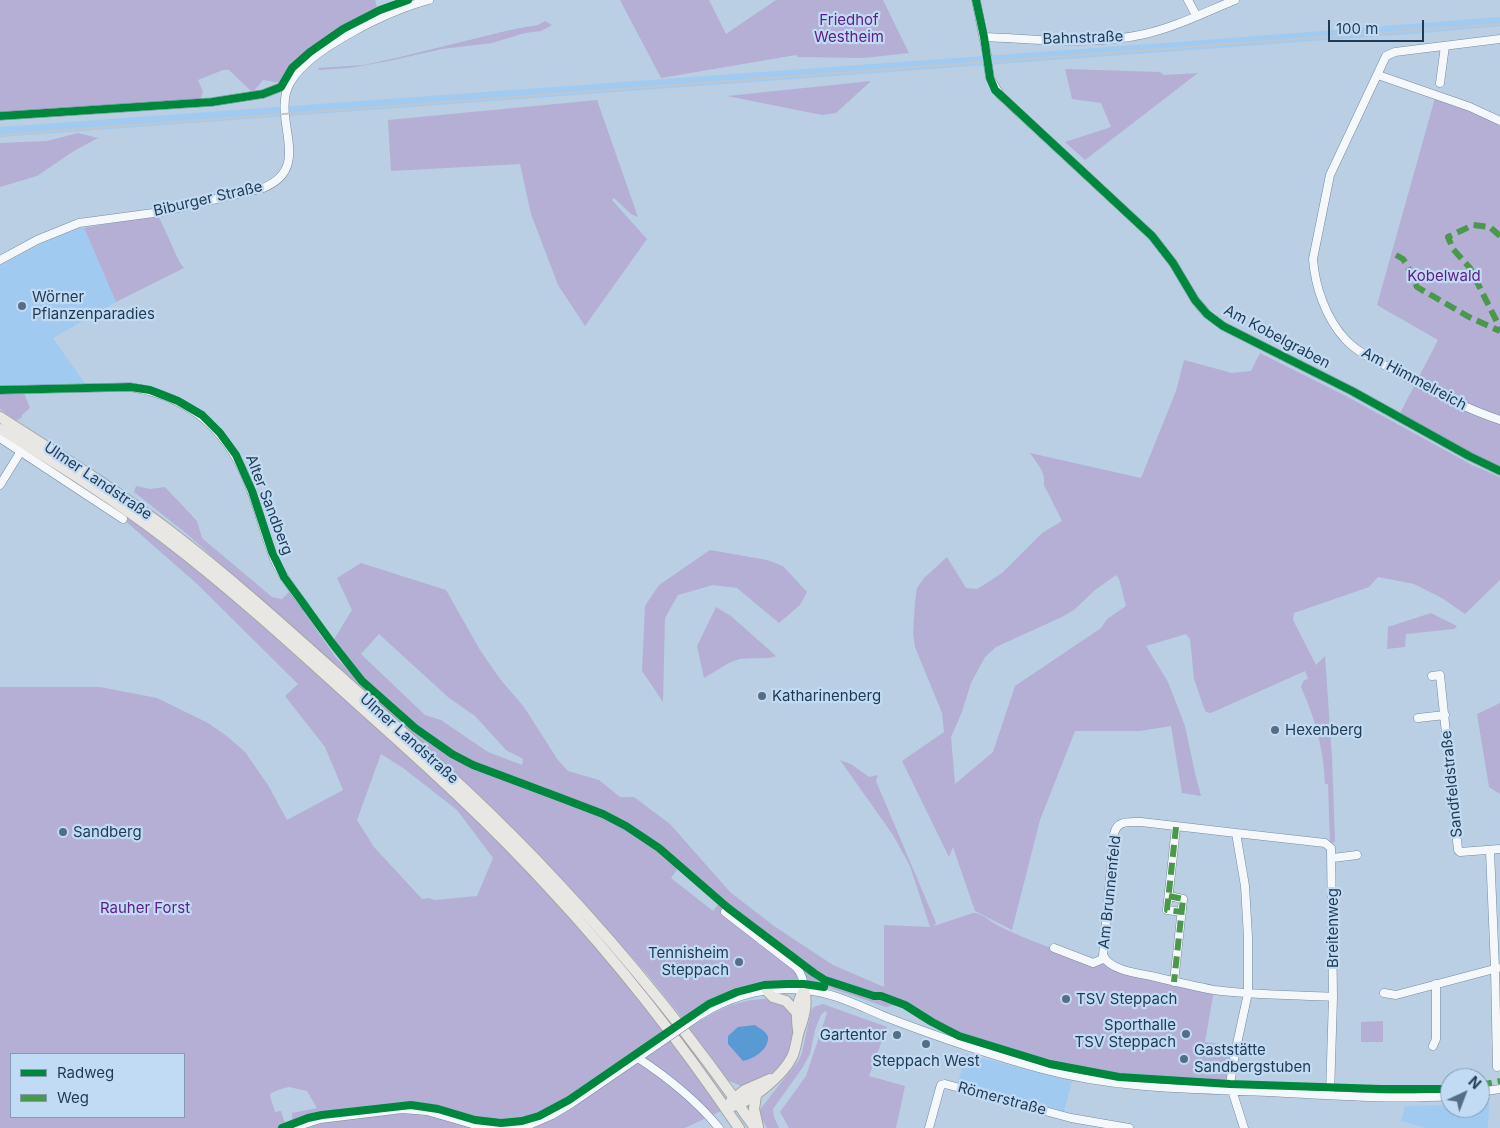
<!DOCTYPE html>
<html>
<head>
<meta charset="utf-8">
<style>
	body { margin:0 }
	#map { position:relative; width:1500px; height:1128px; overflow:hidden; background:#bacfe3; font-family:Inter,sans-serif }
	canvas { display:block }
	.legend { position:absolute; left:10px; top:1053px; width:175px; height:65px; box-sizing:border-box; background:#c2dbf4; border:1px solid #819bb4; margin:0; padding:6px 9px; list-style:none; font-size:15px; color:#1f3a53 }
	.legend li { display:flex; align-items:center; gap:10px; height:25px }
	.legend b { width:25px; border:1px solid #819bb4 }
	.north { position:absolute; left:1440px; top:1068px; width:50px; height:50px; box-sizing:border-box; background:#c2dbf4; border:1px solid #819bb4; border-radius:50%; rotate:43deg; font-size:14px; font-weight:700; line-height:20px; text-align:center; color:#1f3a53 }
	.north::after { content:''; display:block; margin:auto; width:18px; height:22px; background:#556e85; clip-path:polygon(50% 0,100% 100%,50% 72%,0 100%) }
	.scale { position:absolute; left:1328px; top:20px; width:96px; height:22px; box-sizing:border-box; border:2px solid #1f3a53; border-top:0; padding-left:6px; font-size:15px; line-height:18px; white-space:nowrap; color:#1f3a53; -webkit-text-stroke:4px #c2dbf4; paint-order:stroke }
</style>
</head>
<body>
<div id="map">
<canvas width="1500" height="1128"></canvas>
<ul class="legend">
<li><b style="height:6px;background:#00873e"></b>Radweg</li>
<li><b style="height:6px;background:#4a994a"></b>Weg</li>
</ul>
<div class="north">N</div>
<div class="scale">100 m</div>
</div>
<script>
const ctx = document.querySelector('canvas').getContext('2d');
ctx.lineJoin = 'round';
function paint(path, color) { ctx.fillStyle = color; ctx.fill(path, 'evenodd'); }
function stroke(path, color, width, dash) { ctx.strokeStyle = color; ctx.lineWidth = width; ctx.lineCap = dash ? 'butt' : 'round'; ctx.setLineDash(dash || []); ctx.stroke(path); }
function label(font, color, halo, rows, align = 'center') {
  ctx.font = font + ' Inter,sans-serif'; ctx.lineWidth = 4.5; ctx.setLineDash([]); ctx.textBaseline = 'middle'; ctx.strokeStyle = halo; ctx.fillStyle = color; for (const [text, x, y, turn = 0] of rows) {
    ctx.save(); ctx.translate(x, y); ctx.rotate((+turn || 0) * Math.PI / 180); ctx.textAlign = isNaN(turn) ? turn : align; if (halo) ctx.strokeText(text, 0, 0); ctx.fillText(text, 0, 0); ctx.restore();
  }
}
paint(new Path2D(`
	M1500,17v9l-76,7 -1424,104v-10l1205,-87z
	M80,228h4l32,74 -63,36 33,47 -86,3v-122l42,-23z
	M966,1054l106,27 -9,35 -106,-30z
	M1480,1102h9l-1,26h-62l-25,-7 4,-15 45,-1v3h30z`), '#a1caf0');
paint(new Path2D(`
	M0,0h375l2,7 -1,2c-34,21 -75,38 -96,74l-17,-3 -9,11h-3l-22,-21h-6l-25,10 5,12 -3,9 -200,13z
	M620,0h89l17,34 50,-34h107l26,53 -45,5 -66,-1 -2,-2 -135,23z
	M545,21l7,4 -11,6 -16,2 -33,10 -50,6 -53,12 -40,7 -30,2 -1,-2 46,-3 36,-8 114,-28 24,-4z
	M1065,69l95,3 4,3 34,-2 -113,87 -20,-18 46,-15 -10,-24 -29,-4z
	M871,81l-35,32 -14,2 -95,-19z
	M1435,98l36,12 29,13v348l-102,-54 40,-77 -61,-35z
	M597,100l41,117 -7,-3 -17,-16 -2,2 35,39 -62,87 -27,-41 -27,-71 -11,-50 -129,7 -3,-51z
	M78,133l20,5 -24,13 -37,25 -37,11v-44l47,-2z
	M158,215l21,46 5,7 -68,34 -32,-74z
	M1260,353l86,43 126,69 28,12v103l-35,34 -23,-16 -28,-14 -36,-7 -9,10 -75,26 -1,7 23,45 9,-9 7,101 3,85 -5,1 -2,-59h-3c-1,-34 -10,-66 -24,-97l3,-7 4,-1 -3,-8 -94,42 -5,-1 -2,-4 -10,-29 -4,-40 -4,-5 -40,12 22,36 17,44 10,47 6,23 -19,-3 -11,-67 -31,5h-65l-35,89 -28,110 -37,-19 -22,-64 -4,10 -47,-96 42,-29 -2,-19 -27,-66 -2,-13 2,-33 2,-13 7,-10 23,-21 19,31 11,1 13,-8 12,-8 40,-40 20,-12 -18,-36v-8l-3,-8 -11,-16 111,25 35,-87 8,-31 48,13 19,-2zM1116,575l3,4 7,27 -19,13 -6,9 -86,58 -22,66 -38,32 -4,-47 11,-25 9,-29 14,-26 11,-10 66,-30 12,-7 21,-20z
	M0,392l24,1 6,15 -8,7v2l-6,4 -16,-12z
	M136,486l14,3 15,-2 32,34 5,17 70,59 10,2 8,-8 46,67 61,58 34,28 3,-4c-40,-26 -71,-63 -101,-99l19,-31 -15,-32 24,-15 85,27 34,60 20,29 24,28 34,53 10,11 31,9 21,17h14l36,27 60,68 44,34 59,39 51,22v-62l46,2 -20,-61 -17,-31 -53,-75 11,4 18,13 9,-2 -2,6 60,142 -2,3 39,-13c10,0 16,8 24,12 31,16 64,26 96,38l6,-2 115,29 -9,52 31,4 -6,38 -111,-7 -69,-13 -91,-28 -27,-15 -3,2c-19,-8 -21,-23 -43,-16l-76,-26c-46,-4 -89,15 -127,38l-36,-45 -55,-61 -62,-67 -50,-50 -293,-262 -53,-42zM379,634l70,64 26,18 31,34 17,9 -1,6 -34,-13 -47,-32 -16,-5 -64,-61zM678,868l42,34 -7,9 -42,-33z
	M126,514l45,34 58,49 149,131 99,91 83,88 46,51 59,74 -10,7 5,8 11,-7 50,71 -36,17h-685v-441h100l57,11 51,25 20,14 17,15 23,33 19,35 56,-30 -18,-43 -40,-51 13,-12 -102,-101 -73,-64zM381,754l22,14 54,42 36,48 -16,38 -42,4 -6,-2 -7,1 -48,-52 -17,-27zM11,1054h173v63h-173zM289,1087l18,4 10,17 -25,5v6l-7,4 -4,-12 -6,1 -5,-16 1,-3 10,-4z
	M710,550l57,10 16,6 24,26 -7,13 -21,18 -42,-35 -24,-3 -35,10 -13,23 -2,84 -21,-31 3,-65 14,-21z
	M716,607l15,9 45,40c-7,4 -25,1 -36,3 -11,2 -25,13 -36,19l-7,-32z
	M1431,613l26,13 -3,3 -48,5 -1,13 -18,2 1,-22z
	M1500,703v91l-11,-7 -12,-73z
	M762,999c4,0 11,0 15,1 23,9 20,46 7,62 -10,13 -28,18 -43,24l-14,-6 -38,-52c25,-16 43,-27 73,-29z
	M823,1004l64,23 -18,49 36,10 -9,42h-107l-9,-16 26,-36 21,-63 -2,-2 -4,4 -6,15 -5,24 -7,13 -30,42 1,8 5,11h-12l-9,-16 41,-52 3,-7 9,-42 3,-4z
	M1383,1021v21h-22v-20z`), '#b5afd6');
paint(new Path2D(`
	M755,1025c4,3 12,7 13,12 1,13 -15,22 -25,24l-15,-17v-8l10,-9z`), '#589bd4');
const minor = new Path2D(`
	M976,0l11,55
	M1188,0l8,15
	M984,37c54,2 108,9 161,-3 31,-7 60,-22 90,-34
	M1500,39l-105,13 -9,4 -56,119 -17,84c2,28 13,59 32,80 12,13 29,21 45,29 35,20 71,39 110,52
	M988,65l2,13 10,17 152,141 21,27 22,37 12,14 16,12 129,65 117,65 31,15
	M1378,75l92,32 30,14
	M1440,83l5,-37
	M0,116l212,-14 51,-8 26,-10
	M0,260l37,-20 42,-17 82,-11 102,-24c52,-21 7,-69 27,-105 19,-35 101,-73 139,-83
	M0,390l130,-3c63,10 101,46 122,106 9,23 14,49 25,72 8,15 18,28 28,41
	M0,438l123,81
	M0,485l21,-34
	M1432,676l8,-1 18,175 2,2 40,-3
	M1418,718l27,-3
	M1176,827l-9,83 15,2
	M1236,833l-95,-11c-12,0 -24,-2 -27,12l-11,122c8,14 32,17 48,20 21,5 42,10 63,14 39,5 79,5 119,7
	M1490,851l5,117 2,99
	M1333,858l24,-3
	M1169,896l14,3 -9,83
	M728,908l-3,4 71,55c6,7 8,13 8,23
	M1054,948l39,15 12,-5
	M1384,993l12,2 102,-27
	M700,1015c31,-19 67,-29 104,-25 30,2 59,18 87,29 50,19 100,36 151,50 74,20 150,20 226,23 61,3 122,8 182,4
	M1433,1046l3,-7v-55
	M638,1058c29,19 58,42 81,70
	M1480,1092l20,-3
	M292,1128l28,-9 82,-10 25,2 45,13 16,3h18l25,-3 21,-9 20,-12 86,-59
	M929,1128l11,-40 1,-3 4,-1 126,34 58,10
	M1244,1128l-14,-44 5,-31 13,-60v-56l-3,-51 -9,-53 89,10 6,5 2,149 -3,98`);
const major = new Path2D(`
	M0,417c58,37 116,73 170,114 69,53 134,113 199,171 65,58 130,117 189,181 72,77 137,158 197,245
	M0,429c57,35 114,70 167,111 68,52 132,111 195,168 65,58 130,117 189,182 69,74 131,154 188,238
	M767,991l6,6 13,4 10,11
	M798,1030c-2,-15 -2,-27 6,-40
	M756,1095l-2,14 4,18
	M731,1101l14,-11 25,-11
	M733,1106c19,-5 50,-31 59,-49 4,-8 4,-17 7,-26 5,-14 9,-27 5,-41`);
stroke(minor, '#748b9e', 9);
stroke(major, '#a4a6a5', 12);
stroke(minor, '#f5f8fb', 8);
stroke(major, '#e9e7e4', 10);
stroke(new Path2D(`
	M0,135l1500,-111`), '#c0c6cd', 2);
const minorBridge = new Path2D(`
	M658,1044l42,-29`);
stroke(minorBridge, '#748b9e', 9, []);
stroke(minorBridge, '#f5f8fb', 8);
stroke(new Path2D(`
	M1500,236l-10,-9 -17,-2 -25,12 5,12 17,19 30,60
	M1396,255l7,4 4,6 10,22 52,30 31,14
	M1176,827l-9,83 15,2
	M1169,896l14,3 -9,83
	M1480,1085l20,-4`), '#4a994a', 6, [12, 6]);
stroke(new Path2D(`
	M976,0l8,37 6,41 5,12 157,146 21,27 22,37 12,14 16,12 129,65 117,65 31,15
	M0,116l212,-14 51,-8 18,-7 11,-19 18,-16 33,-23 37,-19 28,-10
	M0,390l130,-3 20,3 28,11 24,14 18,18 16,22 16,36 20,61 12,25 48,66 30,38 53,47 37,26 21,11 88,33 42,16 23,12 33,22 69,60 86,65 11,7 49,16h7l24,9 27,17 27,14 91,28 69,13 111,7 151,5h69
	M282,1128l26,-10 14,-3 89,-10 27,4 37,11 26,3 21,-2 17,-5 30,-16 112,-77 28,-19 28,-12 27,-7 23,-1h17l20,3 1,-7`), '#00873e', 8);
for (const [x, y, r, color] of [
	[22,306,5,"#556e85"],
	[762,696,5,"#556e85"],
	[1275,730,5,"#556e85"],
	[63,832,5,"#556e85"],
	[739,962,5,"#556e85"],
	[1066,999,5,"#556e85"],
	[1186,1034,5,"#556e85"],
	[897,1035,5,"#556e85"],
	[926,1044,5,"#556e85"],
	[1184,1059,5,"#556e85"]
]) { const dot = new Path2D(); dot.arc(x, y, r, 0, 2 * Math.PI); ctx.fillStyle = color; ctx.fill(dot); stroke(dot, '#c2dbf4', 2); }
label('15px', '#601f8a', '#c2dbf4', [
	["Friedhof",849,20],
	["Westheim",849,37],
	["Kobelwald",1444,276],
	["Rauher Forst",145,908]
]);
label('15px', '#1f3a53', '#c2dbf4', [
	["Bahnstraße",1083,38,-2],
	["Biburger Straße",208,199,-13],
	["Am Kobelgraben",1277,337,28],
	["Am Himmelreich",1414,379,28],
	["Ulmer Landstraße",98,481,34],
	["Alter Sandberg",269,505,69],
	["Ulmer Landstraße",409,739,42],
	["Sandfeldstraße",1452,784,-96],
	["Am Brunnenfeld",1110,892,-84],
	["Breitenweg",1333,928,-90],
	["Römerstraße",1002,1099,15]
]);
label('15px', '#1f3a53', '#c2dbf4', [
	["Wörner",32,297],
	["Pflanzenparadies",32,314],
	["Katharinenberg",772,696],
	["Hexenberg",1285,730],
	["Sandberg",73,832],
	["Tennisheim",729,953,"right"],
	["Steppach",729,970,"right"],
	["TSV Steppach",1076,999],
	["Sporthalle",1176,1025,"right"],
	["TSV Steppach",1176,1042,"right"],
	["Gartentor",887,1035,"right"],
	["Gaststätte",1194,1050],
	["Sandbergstuben",1194,1067],
	["Steppach West",926,1061,"center"]
], 'left');
</script>
</body>
</html>
